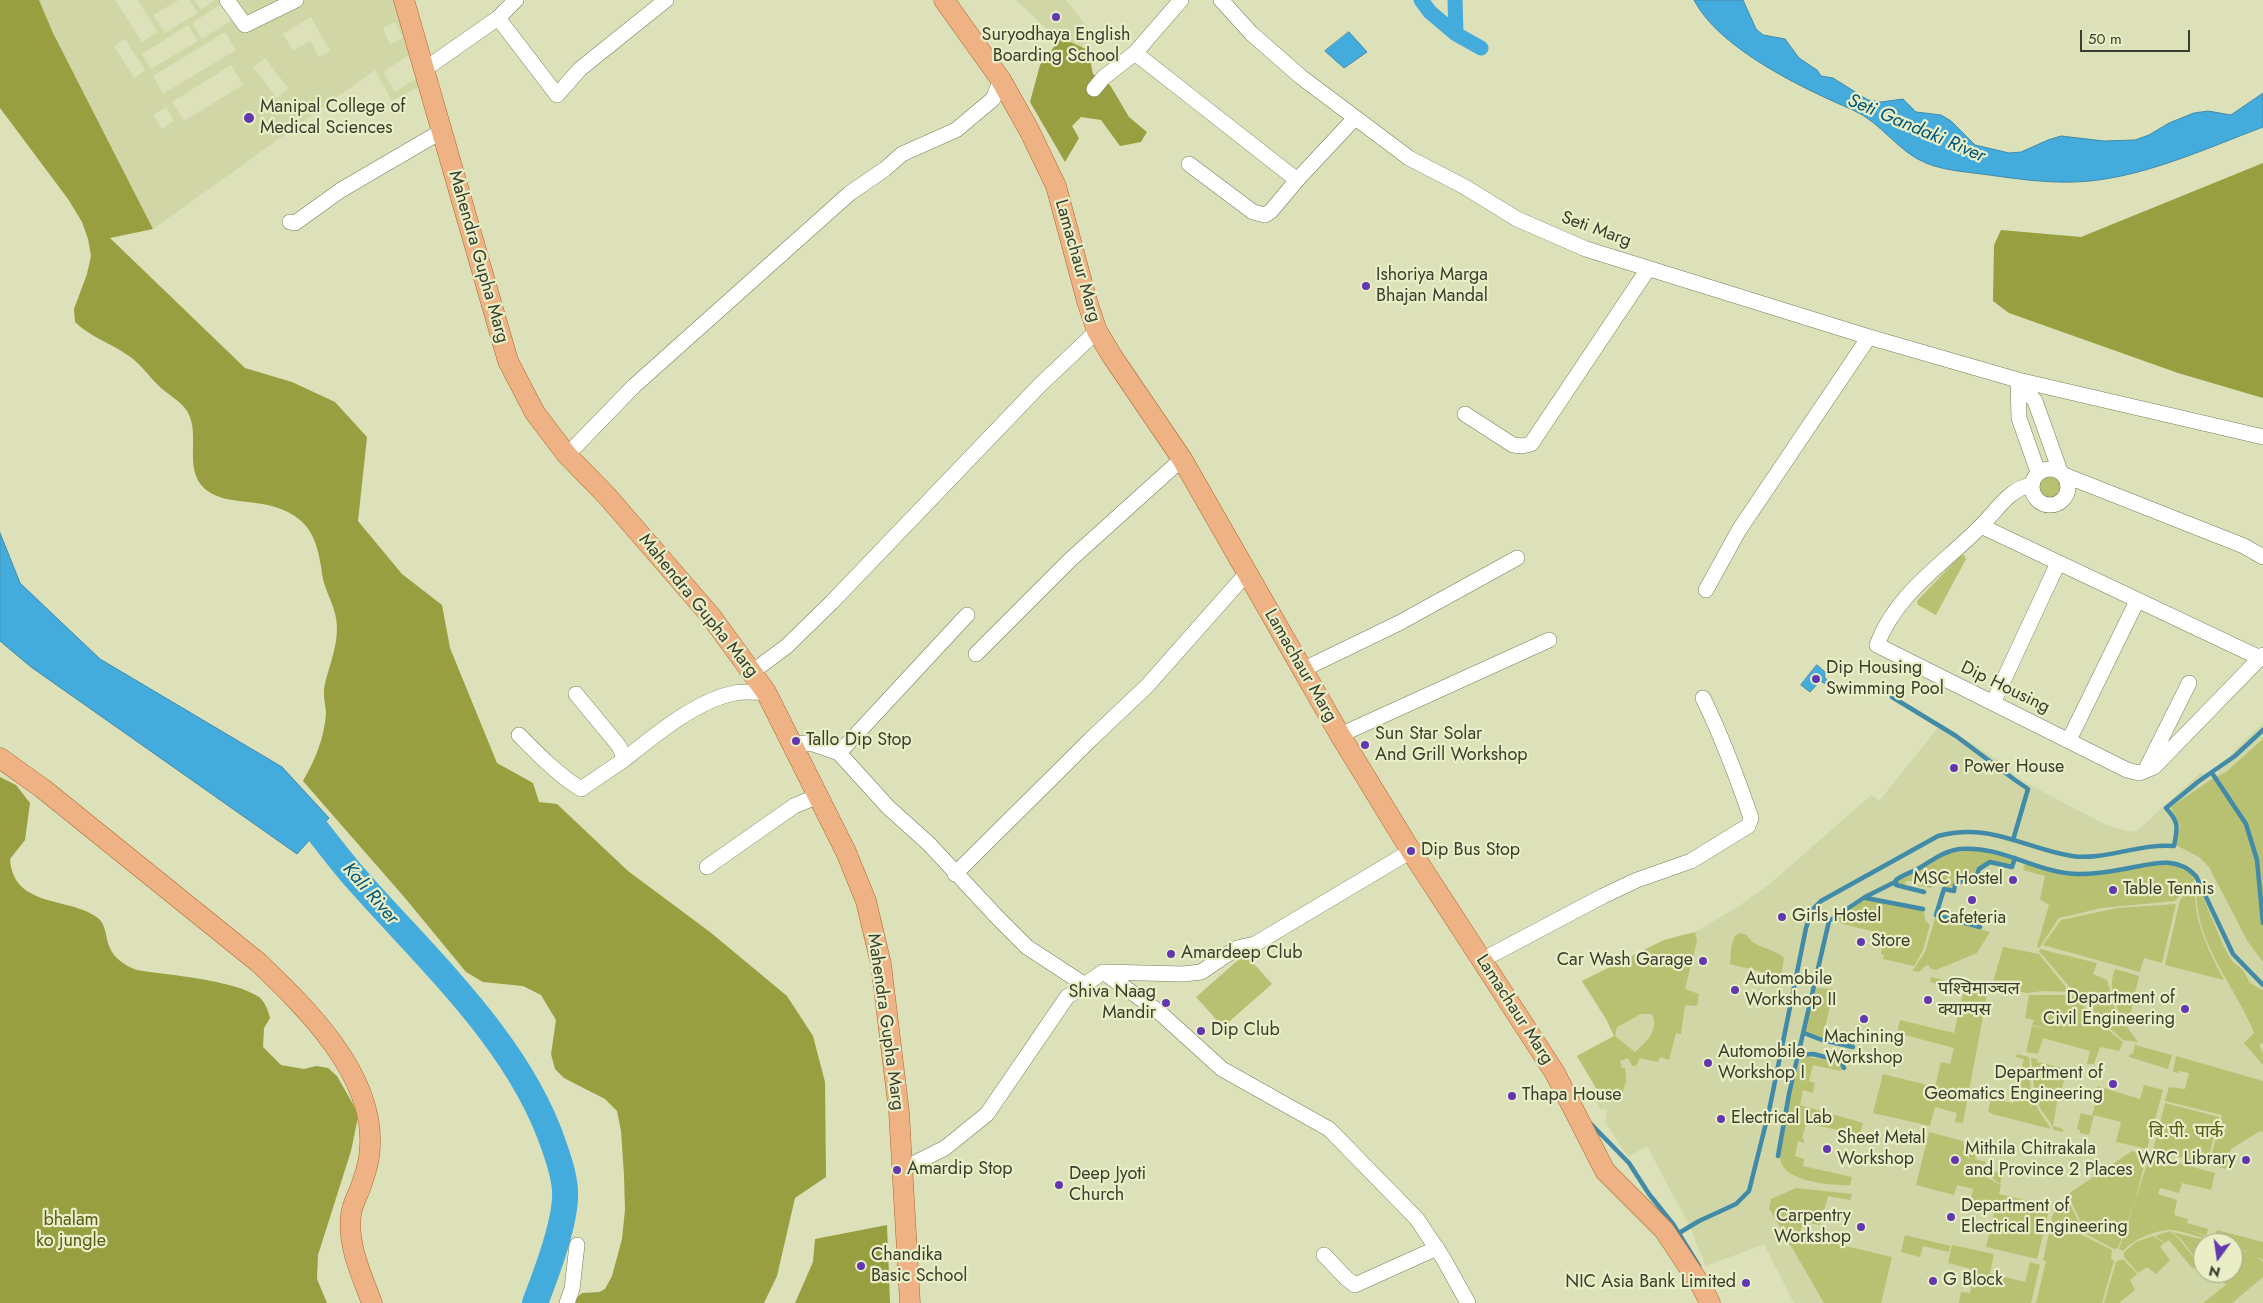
<!DOCTYPE html>
<html>
<head>
<meta charset="utf-8">
<style>
	body { margin:0 }
	#map { position:relative; width:2263px; height:1303px; overflow:hidden; background:#dce1b9; font-family:Jost,sans-serif }
	canvas { display:block }
	.north { position:absolute; left:2193px; top:1233px; width:50px; height:50px; box-sizing:border-box; background:#e9eec6; border:1px solid #a3a789; border-radius:50%; rotate:194deg; font-size:14px; font-weight:700; line-height:20px; text-align:center; color:#3b3d2d }
	.north::after { content:''; display:block; margin:auto; width:18px; height:22px; background:#6138b0; clip-path:polygon(50% 0,100% 100%,50% 72%,0 100%) }
	.scale { position:absolute; left:2080px; top:30px; width:110px; height:22px; box-sizing:border-box; border:2px solid #3b3d2d; border-top:0; padding-left:6px; font-size:15px; line-height:18px; white-space:nowrap; color:#3b3d2d; -webkit-text-stroke:4px #e9eec6; paint-order:stroke }
</style>
</head>
<body>
<div id="map">
<canvas width="2263" height="1303"></canvas>
<div class="north">N</div>
<div class="scale">50 m</div>
</div>
<script>
const ctx = document.querySelector('canvas').getContext('2d');
ctx.lineJoin = 'round';
function paint(path, color) { ctx.fillStyle = color; ctx.fill(path, 'evenodd'); }
function stroke(path, color, width, dash) { ctx.strokeStyle = color; ctx.lineWidth = width; ctx.lineCap = dash ? 'butt' : 'round'; ctx.setLineDash(dash || []); ctx.stroke(path); }
function label(font, color, halo, rows, align = 'center') {
  ctx.font = font + ' Jost,"Noto Sans Devanagari",sans-serif'; ctx.lineWidth = 4.5; ctx.setLineDash([]); ctx.textBaseline = 'middle'; ctx.strokeStyle = halo; ctx.fillStyle = color; for (const [text, x, y, turn = 0] of rows) {
    ctx.save(); ctx.translate(x, y); ctx.rotate((+turn || 0) * Math.PI / 180); ctx.textAlign = isNaN(turn) ? turn : align; if (halo) ctx.strokeText(text, 0, 0); ctx.fillText(text, 0, 0); ctx.restore();
  }
}
paint(new Path2D(`
	M39,0h76l27,42 16,-10 -20,-32h41l-26,15 12,18 33,-20 -8,-13h4l7,10 14,-10h182l28,83 -33,18 -17,-31 -222,159 -100,-196zM226,1l11,16 -35,22 -10,-16zM311,17l19,34 -11,6 -9,-16 -17,10 -10,-17zM395,22l8,16 -13,6 -7,-16zM188,25l10,16 -47,28 -9,-15zM225,32l11,18 -73,44 -10,-18zM125,39l20,31 -11,8 -20,-32zM409,55l11,21 -25,16 -12,-20zM265,58l23,30 -11,10 -24,-31zM231,65l12,20 -59,36 -12,-19zM166,107l8,14 -12,8 -9,-14z
	M1016,0h50l27,34 -18,22z
	M2263,723v580h-469l-30,-59 -58,22 -17,-41 -42,-79 -19,11 -23,-35 2,-13 -6,1 -7,-12 5,-5 -22,-37 37,-20 -8,-17 -24,-38 82,-41 31,-8 41,-24 35,-25 100,-88 8,6 62,-77 58,37 16,16 91,48 25,7 7,-2 62,-57 15,3 18,-24zM2203,1243h30v30h-30z`), '#d0d6a6');
paint(new Path2D(`
	M2039 488a11 11 0 1 1 22 0a11 11 0 1 1-22 0Z
	M1964,555l2,4 -30,56 -18,-10 -1,-4 43,-45z
	M2263,739v223l-15,-20 -39,-75 -10,-10 -23,-12 4,-19 -9,-19 41,-28 14,-7z
	M1970,850l18,2 26,6 -3,8 -21,-5 -12,7 -2,6c-9,3 -20,4 -24,14l-8,-1v-3l-2,-3 -7,1 -4,6 -16,-3v-4h-9l-2,5 -6,-2 1,-5 7,-3 41,-22z
	M2025,863c17,4 34,12 52,13 16,0 32,-2 46,-5 25,-4 53,-16 73,7l-21,23 -73,7 -43,10 -20,30 -2,-1 12,-42 -9,-6 5,-23 -22,-6z
	M2196,883c-5,33 13,69 28,97l-59,-15 15,-65z
	M2197,883l27,64 8,14 11,9 7,13 13,7v53l-4,2 4,8v12l-19,-22 10,-10c-19,-49 -63,-93 -57,-150z
	M1866,899l58,11 1,10 5,5 -7,25 -9,16 -31,-7 1,-4 -3,-1 4,-20 -43,-10 -6,-6z
	M2176,904l-14,59 -18,-5 -4,14 -97,-27 18,-25 56,-12z
	M1936,915l54,17 -13,21 -41,17 -5,-1 -3,-4 -3,1 -6,6 -7,-1 13,-19z
	M1695,932l2,9 -12,48 14,5 -2,12 -12,-1 -4,29 -5,-1 -7,27 -9,-3 -2,5 -18,-4 -4,8h-4l-4,-8 -8,3 2,7h3l1,13 -3,10h-2v7l-9,3 -1,-8h-12l-22,-37 37,-20 -8,-17 -24,-38 82,-41zM1641,1014h11c7,17 -5,27 -17,38l-20,-16 2,-9z
	M1740,933l7,2c7,14 26,12 37,23l-3,19 -51,-13 1,-17 4,-11z
	M2003,947l36,7 31,38 -27,-1 -16,2 -35,-7z
	M2040,949l57,14 -4,11 14,6 9,32 22,30 -15,-2 -16,-14 -40,-42 -28,-33z
	M1245,954l27,30 -49,43 -27,-30z
	M2115,969l24,7 -11,49c-12,-13 -21,-38 -13,-56z
	M1931,977l53,13 3,5 -24,128 -8,-1 2,-9 -22,-6 -5,19 -57,-13 10,-39 52,13 6,-25 9,2 4,-16 -57,-15 3,-13 54,13 10,-43 -34,-8z
	M1815,988l19,1 -10,43 32,8 -3,6 -49,-13z
	M2029,995h43l39,37 12,10 -4,9 -19,-4 -6,17h-7l3,-13 -47,-13 -5,16 -12,-2 6,-26 28,6 -28,-7 2,-5 -9,-2z
	M2135,1045l37,10 -4,14 -39,-12 1,-3h3z
	M2017,1054l12,3 2,37 8,17 12,18 -59,-15 -4,-3 3,-12 22,4 11,-44 -8,-2z
	M1803,1056l38,7 2,3 -2,5 -28,-6 -4,16 6,2 -2,10 -10,-3 -3,15 63,18 -3,12 -54,-12 -4,15 2,1v4l-6,-2 -3,15 9,3 -1,7 49,11 -2,8c-18,1 -63,-3 -69,-23 -7,-18 14,-82 19,-102z
	M2176,1056l87,25v51l-3,-1 -29,18 -5,20 -17,-5 13,-49 -57,-14 4,-14 16,2 4,-16 -10,-2 -1,2 -5,-1z
	M2031,1058l6,1v3l31,7 -11,33 -4,24 10,3v3l-9,-2 -4,-8 -9,-12 -6,-13z
	M2144,1085l19,5 -16,59 -31,-7 5,-20 -27,-7 -5,20 -9,-2v-3l-3,-1 4,-16 11,3 6,-23 -2,-1 1,-6 43,13z
	M2165,1103l54,14 -12,47 -54,-14z
	M1929,1132l34,9c4,24 16,33 38,44l-2,9 51,12 -13,53 -51,-12 10,-42 -25,-6 2,-10 -16,-4 -3,10 -38,-10z
	M1965,1141l13,5 -3,13 11,3 -2,7 19,4 -3,11 -30,-23z
	M2132,1151l15,4 -12,45 -17,48 -4,1 -28,-15 -14,-31 -7,-5 6,-6z
	M2150,1155l65,18 -4,17 -29,-7 -3,10 -19,-5 -2,6 19,6 -3,15 14,4 -1,4 21,6 -2,7 -29,-12 27,12 -1,2c-10,-3 -24,-8 -34,-8 -16,1 -36,10 -46,21l-4,-2z
	M1796,1188l56,6 -2,6 -22,-4 -8,29 -16,-3 -5,13 93,22 -11,46h-57l-55,-95 2,-9z
	M2064,1200l6,4 14,29 -16,-5 44,22 -1,8 3,3 -12,42h-66l10,-42 -3,-1 7,-31h1c-2,-13 5,-20 13,-29z
	M2217,1230l46,12v18l-30,-14v-3h-7l-12,-5z
	M2170,1231l8,7 18,22 -2,3 2,3 -3,3 -24,-29 -4,3 -10,-7z
	M2172,1232l37,9 4,-2 9,4h-19v16l-2,-2 -4,3 -17,-22z
	M1905,1235l45,11 -1,6 -26,-6 -3,11 -19,-5z
	M2153,1236l11,7 -4,4 10,13 -14,14 -9,-7 -9,6 -14,-16v-5l12,-10z
	M1952,1245l42,9 -4,19 35,9 5,-20 10,3 -9,38h-72l2,-11 9,1 5,-23 -27,-7z
	M2233,1247l22,9 8,6v15l-31,26h-29l23,-18 -10,-12h17z
	M2123,1259l14,15 -7,6 5,10 -16,13h-15l12,-41z`), '#b8c072');
paint(new Path2D(`
	M0,0h39l14,33 100,196 -43,9 135,130 47,14 43,20 32,35 -9,84 44,53 40,31 8,43 47,115 36,20 6,19 18,2 71,67 82,61 77,64 26,40 12,46 1,95 -31,21 -18,78 -13,27h-193l11,-10 17,-1 6,-3 7,-13 10,-37 3,-29 -1,-35 -3,-44 -4,-20 -12,-12 -41,-21 -9,-9 -4,-15 5,-34 -15,-25 -18,-9 -40,-4 -17,-10 -61,-74 -102,-117c12,-21 21,-42 23,-67 0,-9 -4,-20 -1,-30 5,-21 15,-43 11,-66 -2,-13 -10,-26 -13,-39 -3,-20 -6,-45 -23,-59 -31,-26 -72,-11 -95,-31 -24,-21 -1,-59 -21,-82 -6,-7 -16,-13 -23,-19 -11,-10 -20,-24 -32,-32 -18,-13 -39,-19 -54,-34l-1,-13 13,-35 4,-18 -3,-17 -6,-17 -14,-23 -68,-91z
	M1061,38l27,12 5,24 17,11 19,32 18,15 -6,10 -21,4 -19,-26 -20,-3 -9,9 7,12 -14,24 -35,-60 10,-37z
	M2263,163v235l-85,-25 -169,-60 -16,-12 1,-56 7,-15 80,7z
	M0,777l16,8 14,18 -5,37 -15,19c3,48 56,38 85,57 20,12 0,38 42,54 31,5 97,10 122,27 6,5 9,13 11,21l-6,10 -1,19 18,18 23,4 12,-3 12,2 9,8 17,30 4,11 -7,34 -33,104 -1,24 10,24h-327z
	M887,1225l3,78h-95l18,-41 2,-23z`), '#979f40');
const water = new Path2D(`
	M1694,0h49l13,29 7,6 22,4 14,19 18,12 4,6 12,2 35,22 13,2 22,-3 13,13 25,3 10,6 24,24 34,8 12,-1 27,-12 13,-4 43,5 31,-1 14,-5 20,-12 25,-10 14,-2 23,4 32,-22v34c-58,22 -125,53 -188,55 -29,1 -57,-3 -86,-7 -20,-3 -44,-4 -63,-12 -28,-11 -44,-40 -73,-53 -49,-21 -134,-61 -159,-110z
	M1349,32l18,20 -23,16 -19,-17z
	M0,533l20,50 80,76 182,108 47,51 -32,36 -266,-187 -31,-26z
	M1817,665l9,8 -2,3 4,6 -2,2 -6,-3 -10,11 -9,-7z`);
paint(water, '#44abdd');
stroke(water, '#418aa8', 1);
stroke(new Path2D(`
	M1892,697l64,39 59,44 13,9 -15,51
	M2212,773l34,51 11,36 6,63
	M1924,892l-28,-7v-5c5,-4 13,-7 20,-10 14,-8 27,-19 44,-21 42,-4 78,25 119,25 15,0 30,-2 45,-5 25,-4 51,-15 72,7l37,78 30,31
	M1866,898l57,11
	M1980,927l-44,-12 8,-26 10,2 1,-6 15,-9 6,2 3,-9 11,-7 22,5 3,-9
	M1804,1033l18,7 31,7
	M1799,1055l14,-1 28,7 3,7
	M1591,1124l38,39 20,31 24,30 26,42
	M1778,1156l11,-62 40,-173 36,-24 30,-15
	M1679,1233l20,-12 37,-17 13,-13 20,-80 37,-183 6,-18 9,-9 117,-65c53,-14 85,12 134,20 31,5 68,-13 102,-10 4,-19 5,-24 -8,-38l33,-27 36,-25 28,-26`), '#418aa8', 4.5);
stroke(new Path2D(`
	M1421,0l9,12 26,22
	M1455,0l1,34 25,14`), '#44abdd', 15);
stroke(new Path2D(`
	M295,804c23,25 42,54 65,79 70,79 160,161 194,263 5,14 10,29 11,44 2,30 -19,84 -30,113`), '#44abdd', 26);
const minor = new Path2D(`
	M227,0l18,25 51,-25
	M1221,0l30,33 50,44 108,81 56,29 52,32 69,30 283,88 149,43 245,57
	M498,18l59,77 23,-26 86,-69
	M1135,53l162,127
	M425,69l73,-51 18,-18
	M1094,89l9,-11 32,-25 46,-53
	M1189,164l64,48 12,3 6,-4 26,-31 58,-62
	M290,222l5,1 46,-33 101,-59
	M2018,380l17,21 25,70
	M2018,380l1,38 19,54
	M1465,414l48,31 9,1 9,-2 117,-175
	M567,455l67,-69 216,-193 35,-24 17,-15 54,-24 37,-31 8,-19
	M2032 487a18 18 0 1 1 36 0a18 18 0 1 1-36 0Z
	M2064,475l180,71 19,11
	M2031,485c-22,4 -34,25 -49,40 -37,38 -86,68 -105,120l250,125 12,3 15,-6 109,-112
	M1981,526l279,132
	M1706,590l33,-60 130,-193
	M976,654l95,-95 111,-100
	M1302,670l97,-47 118,-65
	M752,672l35,-26 45,-44 208,-217 57,-54
	M576,694l43,52 6,13c30,-24 72,-59 110,-66 10,-2 21,0 31,-1
	M1993,703l65,-140
	M519,735c19,19 39,40 62,54l44,-30
	M1340,735l209,-95
	M2069,740l68,-139
	M794,743l19,1 26,9 49,54 41,37 69,74 29,29 58,38
	M839,753l128,-138
	M2147,767l42,-84
	M707,867l87,-61 24,-10
	M955,874l136,-135 56,-53 100,-113
	M1482,960l121,-64 34,-16 54,-19 57,-35 3,-8c-14,-41 -29,-81 -48,-120
	M1103,972l55,39 64,58 107,60 88,90 26,39 25,45
	M903,1169l42,-21 42,-34 80,-117 36,-25 80,2 18,-2 36,-24 18,-4 156,-93
	M1324,1255l22,23 9,7 82,-37
	M567,1303l5,-14 5,-44`);
const major = new Path2D(`
	M404,0l104,361 27,52 32,42 40,41 103,119 56,77 80,160 20,49 15,63 18,148 11,191
	M944,0l57,80 28,50 27,56 31,115 10,30 15,25 70,103 158,276 71,116 144,222 50,98 59,59 38,57 8,16
	M0,758l42,30 217,175c47,45 115,111 111,183 0,11 -4,26 -8,37 -3,11 -10,20 -11,32 -4,30 11,61 21,88`);
stroke(minor, '#7a7e5a', 16);
stroke(major, '#aa6830', 21);
stroke(minor, '#fff', 15);
stroke(major, '#efb284', 20);
for (const [x, y, r, color] of [
	[1056,17,5,"#6138b0"],
	[249,118,6,"#6138b0"],
	[1366,286,5,"#6138b0"],
	[1816,679,5,"#6138b0"],
	[796,741,5,"#6138b0"],
	[1365,745,5,"#6138b0"],
	[1954,768,5,"#6138b0"],
	[1411,851,5,"#6138b0"],
	[2013,880,5,"#6138b0"],
	[2113,890,5,"#6138b0"],
	[1972,900,5,"#6138b0"],
	[1782,917,5,"#6138b0"],
	[1861,942,5,"#6138b0"],
	[1171,954,5,"#6138b0"],
	[1703,961,5,"#6138b0"],
	[1735,990,5,"#6138b0"],
	[1928,1000,5,"#6138b0"],
	[1166,1003,5,"#6138b0"],
	[2185,1009,5,"#6138b0"],
	[1864,1019,5,"#6138b0"],
	[1201,1031,5,"#6138b0"],
	[1708,1063,5,"#6138b0"],
	[2113,1084,5,"#6138b0"],
	[1512,1096,5,"#6138b0"],
	[1721,1119,5,"#6138b0"],
	[1827,1149,5,"#6138b0"],
	[1955,1160,5,"#6138b0"],
	[2246,1160,5,"#6138b0"],
	[897,1170,5,"#6138b0"],
	[1059,1185,5,"#6138b0"],
	[1951,1217,5,"#6138b0"],
	[1861,1227,5,"#6138b0"],
	[861,1266,5,"#6138b0"],
	[1933,1281,5,"#6138b0"],
	[1746,1283,5,"#6138b0"]
]) { const dot = new Path2D(); dot.arc(x, y, r, 0, 2 * Math.PI); ctx.fillStyle = color; ctx.fill(dot); stroke(dot, '#e9eec6', 2); }
label('18px', '#3b3d2d', '#e9eec6', [
	["Suryodhaya English",1056,36,"center"],
	["Boarding School",1056,57,"center"],
	["Manipal College of",260,108],
	["Medical Sciences",260,129],
	["Ishoriya Marga",1376,276],
	["Bhajan Mandal",1376,297],
	["Dip Housing",1826,669],
	["Swimming Pool",1826,690],
	["Sun Star Solar",1375,735],
	["And Grill Workshop",1375,756],
	["Tallo Dip Stop",806,741],
	["Power House",1964,768],
	["Dip Bus Stop",1421,851],
	["MSC Hostel",2003,880,"right"],
	["Table Tennis",2123,890],
	["Girls Hostel",1792,917],
	["Cafeteria",1972,919,"center"],
	["Store",1871,942],
	["Amardeep Club",1181,954],
	["Car Wash Garage",1693,961,"right"],
	["Automobile",1745,980],
	["Workshop II",1745,1001],
	["पश्‍चिमाञ्‍चल",1938,990],
	["क्याम्पस",1938,1011],
	["Shiva Naag",1156,993,"right"],
	["Mandir",1156,1014,"right"],
	["Department of",2175,999,"right"],
	["Civil Engineering",2175,1020,"right"],
	["Dip Club",1211,1031],
	["Machining",1864,1038,"center"],
	["Workshop",1864,1059,"center"],
	["Automobile",1718,1053],
	["Workshop I",1718,1074],
	["Department of",2103,1074,"right"],
	["Geomatics Engineering",2103,1095,"right"],
	["Thapa House",1522,1096],
	["Electrical Lab",1731,1119],
	["Sheet Metal",1837,1139],
	["Workshop",1837,1160],
	["Mithila Chitrakala",1965,1150],
	["and Province 2 Places",1965,1171],
	["WRC Library",2236,1160,"right"],
	["Amardip Stop",907,1170],
	["Deep Jyoti",1069,1175],
	["Church",1069,1196],
	["Department of",1961,1207],
	["Electrical Engineering",1961,1228],
	["Carpentry",1851,1217,"right"],
	["Workshop",1851,1238,"right"],
	["Chandika",871,1256],
	["Basic School",871,1277],
	["G Block",1943,1281],
	["NIC Asia Bank Limited",1736,1283,"right"]
], 'left');
label('18px', '#3b3d2d', '#e9eec6', [
	["Seti Marg",1596,230,20],
	["Mahendra Gupha Marg",478,257,74],
	["Lamachaur Marg",1077,261,74],
	["Mahendra Gupha Marg",698,606,51],
	["Lamachaur Marg",1300,666,60],
	["Dip Housing",2005,688,26],
	["Lamachaur Marg",1514,1010,57],
	["Mahendra Gupha Marg",885,1022,82]
]);
label('18px', '#555a15', '#e9eec6', [
	["बि.पी. पार्क",2186,1133],
	["bhalam",71,1221],
	["ko jungle",71,1242]
]);
label('italic 19px', '#005678', '#e9eec6', [
	["Seti Gandaki River",1916,129,23],
	["Kali River",370,894,49]
]);
</script>
</body>
</html>
